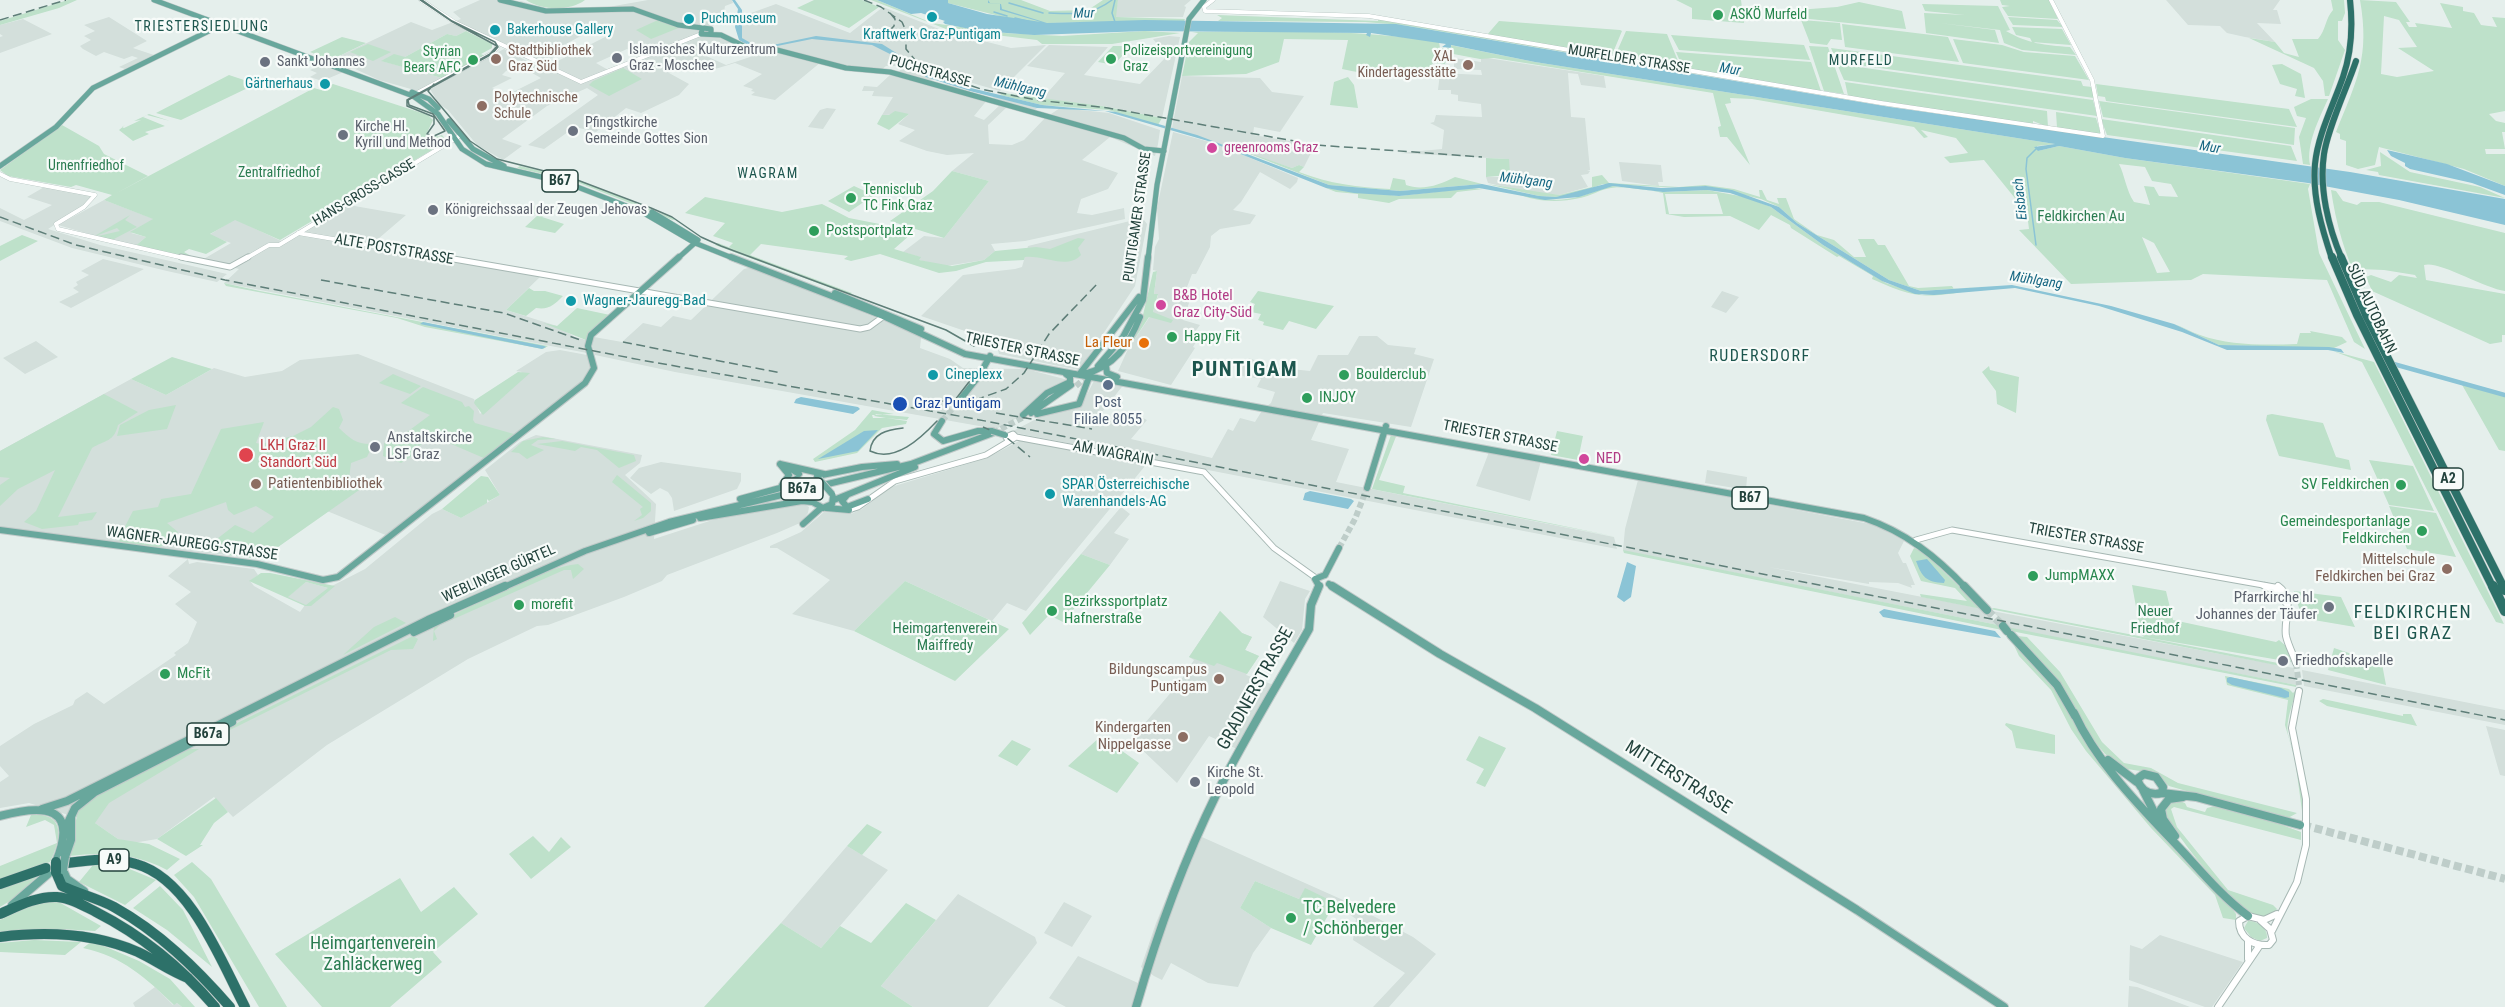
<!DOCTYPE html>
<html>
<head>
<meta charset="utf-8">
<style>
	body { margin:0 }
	canvas { display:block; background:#e5efec }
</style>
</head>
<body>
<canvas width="2505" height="1007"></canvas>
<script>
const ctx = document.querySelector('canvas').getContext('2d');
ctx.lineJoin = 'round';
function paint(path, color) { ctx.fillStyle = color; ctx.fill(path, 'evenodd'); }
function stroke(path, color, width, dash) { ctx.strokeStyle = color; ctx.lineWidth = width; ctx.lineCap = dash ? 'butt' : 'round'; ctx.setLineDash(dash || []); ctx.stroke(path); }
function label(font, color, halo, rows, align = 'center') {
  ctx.font = font + ' "Roboto Condensed",sans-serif'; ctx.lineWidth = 4.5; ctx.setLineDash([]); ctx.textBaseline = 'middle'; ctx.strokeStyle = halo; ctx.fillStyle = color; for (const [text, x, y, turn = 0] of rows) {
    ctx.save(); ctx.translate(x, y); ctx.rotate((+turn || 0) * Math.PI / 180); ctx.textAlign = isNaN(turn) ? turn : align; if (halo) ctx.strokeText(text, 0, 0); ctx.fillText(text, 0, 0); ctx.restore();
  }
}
paint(new Path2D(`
	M480,0h25l11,3 5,-2 24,7 52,1 51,-9h84l1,3 -8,3 -2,12 -11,9 2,8 19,6 -29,14 22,10 33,-11 9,-8 -20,-2 -6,-6 -2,-21 36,-13 74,29 33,-26 61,24 67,17 35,-3 -46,46 -59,-17 -11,8 12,5 4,-3 14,4 28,11 -14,17 10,4 17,-16 -10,-5 4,-3 42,12 -4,4 -26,-5 -19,18 1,19 23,1 12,-5 21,-22 15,-10 49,5 51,17 -2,14 -3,12 -45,-19 -28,23 36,13 -10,16 -27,10 -4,14 15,2 32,-7 1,11 -100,22 -34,3 4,7 -11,9 -38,6 -28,-6 2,-3 -17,-5 21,-16 20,2 45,-57 -37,-10 22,-18 -27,2 -20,-4 -28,-10 16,-11 -17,-6 11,-10 -27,1 11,-18 -21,-1 2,-5h-12l2,-5 13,1 13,-12 15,3 -9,-4 9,-8h-19l-5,4 -44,-2 -16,-6 -46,38 -24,-5 4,-3 -4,-1 2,-2 -10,-3 19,-12 -27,-11 -30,9 -16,-9 -20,10 20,11 -10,11 -38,18 -15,-5 -30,24 -21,-5 -31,22 -16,-4 70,-50 -11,-7 -40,18 -45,33 20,7 -19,14 -26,-15 -29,-35 -9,-6 -9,-15 74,-40 23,12 -21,10 -4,4 10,3 -20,10 15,6 4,-1 30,-15 -16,-9 9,-5 10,4 65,-33 -13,-7 -34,18 8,2 -28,15 -67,-32 1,4 -10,-4 -10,5 -9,-2 -42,23 -23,4 60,17 -24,13 -39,-11 -26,-12 -31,13 -12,-4 7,-4 -7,-3 101,-48 21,8 29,-11 -8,-7zM627,49l14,8 -31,14 -14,-8z
	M1118,0h73l-7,6 2,1 -3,10h-68z
	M2166,0h114l-7,10h4l4,14 -24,-1 18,19 -30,-5 -18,-4 -7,-7 -32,-1z
	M109,17l38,24 -14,7 21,7 -29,14 -6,-2 19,-9 -6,-2 -8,3 -20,-7 -8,4 -13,-7 -3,-3 11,-6 -7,-4 11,-5 -11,-6z
	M23,19l29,15 -52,19v-16l3,-1 -3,-2v-9z
	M1169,36l11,1 -18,81 -59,-12 -62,-6 24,-27 -38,-7 22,-21 59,2 -24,28 56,9 26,-27 -19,-4 10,-9 -4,-5z
	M1481,57l123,19 2,12 -25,-3 -3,-11 -10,-1 3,44 14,1 5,52h-3l3,1 -2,3 -7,1 7,12 -29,8 -28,-2 -43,-10 -2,-6h19l3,-18 -109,-6 43,-4 2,-19 -14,-7 4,-1 2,-7 46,2 -1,-13 -23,-3v-6l-7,-1v-4h-13l2,-17 42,2 -1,-5 -27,-1v-11l27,4z
	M1182,76l78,2 12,14 32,4 -24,36 -26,-5 -1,8 62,10 -11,22 -5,-2 -7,3 -120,-40z
	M827,108l9,1 -13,20 -15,-2 12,-17z
	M1173,132l44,12 81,34 -1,4 -7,7 -30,-17 -19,30 -8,8 23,5 -6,9 -30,5 -9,7 -1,11 -14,27h-4l-8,21 7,2 -8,23 17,5 -6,8 6,2 -7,12 2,1 -24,37 -53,-14 10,-22 25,-37 5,-17h-4l3,-24 -4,-1 2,-23 4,-8 -2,-31z
	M1619,162l42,3 2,17h-5l1,4 -37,-5z
	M46,186l47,9 -6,9 -39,25 52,16 127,29 -10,8 -50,-11 -95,-23 -72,-27v-13l24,12 28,-15 -25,-8z
	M104,200l50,19 -23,14 15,4 -12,10 -76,-22z
	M343,204l63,11 -35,30 171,30 -36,35 51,16 18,11 11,3 1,13 -363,-70 15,-14 -37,-9 29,-17 -22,-8 26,-16 46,22z
	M1130,221l14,-1 3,4 -12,62 -56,84 -80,-16 -1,-4 5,-6 -82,-28 42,-41 52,-6 7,-2 6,-21z
	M103,259l41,10 -73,39 -12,-6 20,-10 -6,-4 5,-3 -2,-3 13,-7 -8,-4z
	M752,267l156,64 13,7 -1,10 30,11 13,9 63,1 42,11 -51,38 -21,11 -321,-57 -80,-17 -3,-10 2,-8 28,5 21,-19 18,4 12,-11 18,4 53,-51z
	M1722,291l17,6 -13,16 -15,-6z
	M1359,336h18l11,9 28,3 -2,6 20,5 -23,68 -88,-14 -12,27 38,9 -13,33 278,55 3,12 -606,-117 33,-17 37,-9 14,-27 30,4 -35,44 39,-16 18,9 -16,19 81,19 16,-29 5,2 7,-13 15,4 8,-13 8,-6 4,-11 -18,-5 4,-8 -25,-4 13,-17 23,9 38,4 8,-16h30z
	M36,341l22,16 -33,17 -22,-16z
	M560,350l27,5 4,14 -4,9 -58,49 -9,2 -6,9 -126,98 -61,-25 -66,48 -228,-26 -33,-6v-76l131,-72 35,16 48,-27 31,9 37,-6 18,-11 58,-6 116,45 6,15 42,-42 -6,-1 30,-19z
	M536,435l106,20 -2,8 -15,12 31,29 -2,35 74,-24 76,-11 5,3 -1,6 -8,10 -23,10 -110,42 -5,6 -38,16 -76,28 -11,1 -69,33 -141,86 -94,72 -19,-20 -57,42 -24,4 -15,-4 -23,-16 -66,-20 -29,5v-26l9,-6 -9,-10v-20l34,-22 39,-19 2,-5 12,-8 17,12 72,-49 -2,-2 14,-10 9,-21 -22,-18 16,-12 -23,-16 20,-17 1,5 8,-2 57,7 4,6 -8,6 4,5 46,26 5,-7 -18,-8 19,-15 22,6 37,-19 67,-55 10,-5 19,9 39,-23 -15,-25 35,-28z
	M1021,440l121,23 3,3 -119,145 -19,-8 -15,18 -87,-40 -51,50 -62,-17 38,-34 -53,-32h-7v-2l31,-14 23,-20 27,2 11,-5 29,-22 96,-29z
	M1489,452l52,9 -11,40 -54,-15z
	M661,462l80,11v8l-4,8 -63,22 -2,-13 -4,-6 -8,-4 -9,6 -21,-16 9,-10z
	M1707,470l40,7 -1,13 -41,-7z
	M1638,480l237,45 29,16 -6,12 5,10h3l9,22h-4l1,3 -14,-5 -29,-1v2l-101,-17 211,41 19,17 -373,-74 -2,-1 2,-21z
	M1121,507l9,7 -16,19 15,6 -19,26 -29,-11z
	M1280,581l30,10 -5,8 -3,31 -8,13 -31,-26z
	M1220,611l22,22 10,4 -7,13 14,6 -13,19 28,10 -37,64 -28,-13 -32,47 -40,-38 -3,-9 45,-53 15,-23 -5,-3z
	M1992,611l302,57 2,17 -285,-56z
	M2302,670l203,40v15l-201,-39z
	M2486,726l19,4v46l-5,-1z
	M1193,833l150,67 70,37 23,17 -47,53h-16l32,-34 -52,-33 3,-21 -26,-19 -25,-11 -6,10 -44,-18 -15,27 31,20 -18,25 -15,34 -30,-4 -37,-20 -9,17 -8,-4 -13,-9 15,-44z
	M847,846l41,24 -67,78 -40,-25z
	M958,894l77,43 2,6 -49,64h-75l-32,-21z
	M1064,902l28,14 -20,31 -28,-14z
	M2160,935l83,27 -31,45h-7l-76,-27 1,-35 12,4z
	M1078,956l60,27 -7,24h-65l-17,-9z
	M2129,986l8,1 53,20h-62z
	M155,987l18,18 4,-2 5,4h-47l-2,-4z`), '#d3dfdb');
paint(new Path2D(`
	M68,0h9l-18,8 -59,17v-4z
	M526,0h59c-14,11 -43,11 -59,0z
	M814,0h48l17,7 -30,21 -52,-20z
	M871,0h6l55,23 72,10 58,3 83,-5 35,2 -68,11h-70l-5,-4 -91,-11z
	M948,0h73l29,11 38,-1 15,-10h15l-2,17 69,2 -1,2 -137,2 -28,-2 -71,-18z
	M1676,0h65l3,23 -52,-4v-11z
	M2000,0h49l9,19 -50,-3 -6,-9 8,-1 -8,-1z
	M2331,0h13l1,13 -3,8h-4v19l7,10 -16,46h-4l-2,-15 -9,-13 -65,-30 26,4 9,11 15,4 -7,-18h26c8,-9 7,-20 15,-29z
	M2360,0l36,2 14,20h-4l3,5h8l-2,-4 37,5 -12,-25 23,4v4l11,2 7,12 16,2 -5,-10 13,1v93l-16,3 7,7 9,2v9h-3l3,17h-20l1,5h19v32l-41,-17 -85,-22 -4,18 -17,4 -12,-4v-24l-6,-2v-5l-4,-2c21,-52 34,-75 24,-132zM2384,16l15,4 18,27 -19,1 36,23 -37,6 -16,-3z
	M1859,2l43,9 4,18 -106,-11 -3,-8 40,-3z
	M1922,4l76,2 12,24 -4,1c23,13 38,14 64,16l6,8 -54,-5 -18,-7 -4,-13 -61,-7 56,7 4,13 -73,-10 -2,-20 41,2 -40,-4z
	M1217,15l161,6v-2l577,98 -553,-92 -37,-3 -147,-1 4,-3z
	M2008,17l49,3 6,7 -50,-2z
	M658,20l23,7 -30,12 -15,-9z
	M1801,20l39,3 2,17 -11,-1 -4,6 -17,-2z
	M1499,21l121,9 2,1 -10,24 -4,1 -122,-20z
	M1842,24l106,13 11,25 -114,-15z
	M2012,27l50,2 9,16 -39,-3 -2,-4 -14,-3z
	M466,31l26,13v4l-11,6 4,2 -43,22 -61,-17 13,-7 11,3 42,-23 9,2z
	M1626,31l41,3 13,32 -65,-10z
	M1192,32c82,-1 166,-3 247,10l1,6h11l-1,-3 85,17 520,82 -18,2 1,5 21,-5 66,12 185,26 -2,5 11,64 46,96 -11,-7 -27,-62 -124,-6 -12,6 -120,4 -52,-54 10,-1 -2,-16 -43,-53 -34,3 -6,-6 24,-4 -12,-15 -35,-8 7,7 -4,1 -10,-11 -162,-28 -22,-1 1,5 -6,1 25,61 -23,-28h-7l-2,-10 3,-1 -8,-33 -219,-35 -14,1 -32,-6 -3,11 -12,-1 -4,7c-29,6 -59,6 -87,-1l6,-29 -64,-1 -5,23 -33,12 -64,2 7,-34 9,-9zM2119,164l26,3 7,14 19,3 7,13 -19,-1 -5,-9 -10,-1 6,19 -16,-3c-8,-12 -9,-26 -15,-38zM2142,237l12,6 16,29 -13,1z
	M1671,35l133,10 6,15 -131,-10z
	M342,37l24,6 -35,17 -21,-8z
	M1953,39l49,6 22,7 51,4 14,24 -126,-17z
	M368,44l23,8 -18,9 -23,-9z
	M1113,46h18l-17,19 -16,-3z
	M1809,46l19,1 16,47 -20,-3z
	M1831,48l250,33 2,5 9,1 2,11 -257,-36z
	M1676,52l135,10 10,29 -138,-23z
	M1837,64l256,36 4,16 -253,-36z
	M2282,64l19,10 4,24 -10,-2 2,-7 -17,-5 -8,-19z
	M623,68l19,11 -33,17 -20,-11 4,-4z
	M229,75l27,9 -75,36 -25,-7z
	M1348,77l6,8 4,23 -28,-3 4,-23z
	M1845,82l202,29 1,16 -15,-6v3l-185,-28z
	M333,84l95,31 5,5 -7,15 17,2 -4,-1 3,-1 5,6 -167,99 -45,-20 -25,14 17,8 -21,12 -17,-5 -5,3 12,7 -62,-12 12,-10 -16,-5 23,-13 -49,-19 8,-5 -36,-10 -5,2 -63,-11 -8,-6 62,-45 37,21 5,8 44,22 -35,19 201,-107 7,2z
	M2096,84l193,25 8,18 -191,-26 -1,-4 -7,-1z
	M1003,93l99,13 60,12 -4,7 -50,-15 -66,-5 -42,-10z
	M2311,99h17c-9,20 -22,45 -18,66l-7,-1 -4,-27 7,-19 -9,-2 -3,-9z
	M2099,101l196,27 -1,17 -191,-28z
	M895,111l14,3 -20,16 -12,-6 5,-9h7z
	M2056,112l40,6 5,16 -44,-6z
	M149,114l21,7 -23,-6 -4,2 22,9 -20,6 4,2 -16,7 -14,-11 6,-5 -3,2 2,1 17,-8 -7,1z
	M2101,119l190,27 6,15 -190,-26z
	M1220,146l106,42 73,8 72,-8 12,1 -26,3 -6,6 -52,1 -10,4 -31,-5v-4l-22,-2z
	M1235,148l57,20 7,-3 5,2 -5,5c31,12 59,15 91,17l3,-11 12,2 1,5c16,6 34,0 49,-8l27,7 -82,7 -71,-6z
	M2380,152l30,20 70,15 25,11 -126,-23 -1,-3 -12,-2 15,-4z
	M1486,158l23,1 1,16 -24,2z
	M520,166l56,13 99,40 -2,1 -99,-39 -57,-13z
	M952,171l37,10 -45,57 -54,-17 43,-30z
	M1602,175l7,8 70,4 26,-2 29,4 26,8 -1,-7h3l5,10 12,4 -2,-6h9l8,21 23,16 17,5 20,17h12l-8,-18h16l4,6h7l24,41 9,2 34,-2 2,3 39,-3 -72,5 -32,-11 -92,-57 -18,-16 -18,-8 -55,-13 -21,2 -82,-4 -28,10 -19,3 -17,-1 -52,-12 72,11 33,-8v-10z
	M854,186l20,9 -25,17 -21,-11z
	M1613,186l50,6 44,-2 38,7 26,10 52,38 63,38 36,12 41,-3c-43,7 -52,4 -91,-13l1,-3 -34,-20 -2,1 -46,-29 -1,-3 -19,-10 -12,15 -29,-14 -46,1 -18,-3 -3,-21c-16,-3 -35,-8 -52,-5 -10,1 -20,8 -31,10 -22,5 -44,4 -65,-5 22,6 43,10 66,3 11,-3 21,-8 32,-10zM1665,194h52l6,20h-54z
	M2331,190l5,1 7,10 14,4 4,-3h18l126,31v58c-21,-3 -67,-31 -81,-26l2,15 79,14v41h-3v7l-12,2 -118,-53 -6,-14 5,-2 20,7 8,-7 18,3 -2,-3 -31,-5 -25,-1 6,19 -5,-2c-15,-31 -24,-62 -29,-96z
	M705,197l77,15 40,-8 27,14 61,12 -4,3 4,2 -16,14 27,8 -2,3 33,6 32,-6 11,-9 41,-4 14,2 28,-11 7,1 -7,9 3,7c-14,15 -37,0 -56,2l-1,3 -38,2 -30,9 -17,2 -59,-19 -29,7 -7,-2 4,-3 -87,-12 -11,11 102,38 -2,2 -135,-50 3,-2 18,7 -7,-3 4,-4 -20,-7 12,-13 -40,-10z
	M532,206l18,4 -8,7 22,7 -9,9 -30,-6 13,-12 -13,-4z
	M130,215l-5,5 12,7 -25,13 -14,-4 22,-5 -3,-3 -24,9z
	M22,235l16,6 -38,20v-15z
	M1157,271l-3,23h4l-5,18 20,8 -2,3 -22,-6 -21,32 15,-34 10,-43z
	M224,283l36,8 288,55 -5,3 -118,-22 -28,-9 -171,-32z
	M529,288l5,3h11l18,5c-9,9 -14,14 -27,12l-10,8 -20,-6z
	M1258,291l76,15 -18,23 -27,-8 -6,9 -20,-5 1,-3 -6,-2 3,-6 -10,-2 4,-8 -5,-2z
	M577,308l33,7 -24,25 -43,-17 14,3z
	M2174,324c9,3 17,8 26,11 31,11 65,10 97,9l3,-11h11l-1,-2 32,6 5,5 -13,6 -115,-3z
	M2333,351l41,11 130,262 -8,-2c-47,-85 -89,-174 -134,-260z
	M172,357l40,12 -46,26 -35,-16z
	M1989,366l1,4 29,7 -3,36 -19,-9 -1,-13 -14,-19z
	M518,372l12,1 -47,42 -9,-12 1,-3z
	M393,374l28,12 -11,8 -31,-11z
	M2461,383l44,13v55l-6,-1z
	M423,387l39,15 3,5 4,-1 5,5 -1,9 2,3 39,11v4l-28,21 -58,-25 -3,2 6,7 -7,-1 -7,6 3,3 -19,12 -18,-7 1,-13 11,-2 35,-26 -29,-12z
	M104,394l34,18 -20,13c-4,17 -13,15 -26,23l-34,69 39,-5 -5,8 -13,2 -1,3 -36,4 -18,-7 12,-11 19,-41 -37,19 -18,17v-21l10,-7 -10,-1v-26z
	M176,405l-9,24 -50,7 3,-11 29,-15z
	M333,407l6,2 4,11 -4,8c11,11 19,17 34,16l-6,13 -16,6 -2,16 13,9 -101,71 -34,-4 -18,-10 26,-20 18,8 21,-16 -18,-11 -22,9 -6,-5 -2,-8 -59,21 11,9c-16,24 -33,14 -58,11l-1,-5 14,-27 25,-4 3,-8 30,-5 30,-65 43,-7 -8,21 5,1 32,-8 18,-9z
	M872,410l22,4 -22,1 1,3h13l-12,-2 2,-2 33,3 -2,3 -21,-2 21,3 -1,3 -24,4 -25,25 -42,9 -2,-3 42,-29z
	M2272,414l51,9 13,34 13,3 2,10 -72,-14 -13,-36 1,-5z
	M1557,431l26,5 -5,24 -27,-5z
	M1397,434l-18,46 26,6 -2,7 214,44 -245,-48 19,-54z
	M543,437l13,2 -18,1 -7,5 13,5 -17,9 -8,-6 -8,-1 12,-11z
	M562,441l72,14 2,6 -17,7 -22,-18 -16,-3 -6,4 -38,-7z
	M2369,460l44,6 21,45 -45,-6z
	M617,475l34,28v8l-8,7 -9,3 8,-6 -2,-6 3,-2 -31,-25z
	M481,476l7,1 12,18 -11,6 -2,-2v4l-26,15 -19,-9z
	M2389,506l47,7 20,44 -49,-8z
	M1914,548l11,5 57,56 -61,-12 -1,-3 47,7 -12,-13 -34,-7 -11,-25z
	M1623,550l375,75 4,5 -378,-77z
	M1081,554l29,11 -47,57 -14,-7 -19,20 -8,-12z
	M578,564l6,5 -11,10 -2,-9h-7l-124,55 -6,6 3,8 -4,2 1,-16c34,-17 108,-58 144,-61z
	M261,573h9l65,13 -24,20h-6l-56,-25zM306,582l22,6 -22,17 -18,-8z
	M905,581l104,48 -54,52 -101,-50z
	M2132,585l34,6 7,29 103,22 3,-2 7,6 5,16 -147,-25 -3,-3z
	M2294,591l47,6 14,30 -53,-9z
	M1994,608l289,56 3,3 -296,-58z
	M1220,611l22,22 10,4 -7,13 14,6 -12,18 -30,-11 -3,3 -25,-9z
	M395,617l11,6 -63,32 31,-28z
	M2007,627l289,58v2l-285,-56z
	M2004,634h2l44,45 38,68 140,156 8,11v6l-13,-2 -8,-23 -64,-67 -65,-77 -15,-22 -20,-39 -32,-34 -6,-13z
	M413,636l5,3 -5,10 -22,1 -169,84 -17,5z
	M2017,636l10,1 33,35 42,70 22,21 27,5 27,15 119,30 -9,5 -105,-28 -14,-4 -10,-9 -12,-5 -20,-3 -22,-15 -16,-19 -27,-49z
	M2334,648l48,16 4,21 -58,-15z
	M2225,676l64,13 4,4 3,-3c-3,14 -11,32 -8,44 5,21 22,53 14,77l-7,-52 -10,-34 3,-25 -61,-15z
	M2323,699l80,17v-2h8l6,12 -90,-20 -8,-5z
	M2006,723l49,12v19l-39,-6 -4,-17 -7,-6z
	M1101,736l38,27 -22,30 -49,-27z
	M1479,736l27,12 -21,39 -9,-4 8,-14 -18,-9z
	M1012,740l19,9 -14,17 -19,-10z
	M190,749h9l-90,54 -14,20 23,16 31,5 31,15 -13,11c-32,-17 -62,-18 -98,-14l9,-46 16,-13z
	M216,798l12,14 -14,11 -14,22h3l-17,11 -29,-17z
	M2177,800l8,3 2,4 18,5 2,-4 8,-2 59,16 27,10v8l-127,-33 -3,2 6,18 51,63 45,15 4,4c-3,4 -7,8 -12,8 -26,3 -88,-82 -102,-105l3,-8z
	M31,815c36,-3 30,25 19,47l-50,18v-14l57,-23 -3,-18 -9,-5 -19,7z
	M867,824l15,8 -20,23 -15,-9z
	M533,836l16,16 12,-15 10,10 -40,32 -22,-25z
	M192,862l19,17 76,128h-28l-65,-110 -20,-22z
	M93,865h27l36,15 -31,25 -46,-23z
	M40,874l-27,25 -13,8v-18z
	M400,878l21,34 33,-25 24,27 -45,38 9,10 -52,45h-68l-47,-53z
	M1255,881l44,18 6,-11 25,12 4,5 -23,40 -40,-17 -31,-20z
	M160,886l23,24 29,57 -45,-37 -34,-22z
	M57,901l44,25 -6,5 -35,-2 -60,4v-13l36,-17z
	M906,903l30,17 -55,66 32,21h-209l77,-84 40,25 19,-22 31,17z
	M2248,921c10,0 20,7 19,17l-7,3 -9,-4 -7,-9z
	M34,940l47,2 -16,13 -65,-3v-9z
	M92,941l47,20 31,18 25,28h-13l-5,-4 -3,2c-28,-27 -52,-49 -91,-57z`), '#bee1ca');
paint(new Path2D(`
	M732,0h3l7,10v28l14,8h12l48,-10 66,8 51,32 21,8 88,21 74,7 81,23 132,50 71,6 82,-7 57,12 17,1 53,-14 52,5 45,-2 26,4 47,17 18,16 92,57 32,11 91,-6 99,21 63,18 45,21 110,2 12,2 3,4 -16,-3h-101l-45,-18 -83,-26 -84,-18 -81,7 -19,-1 -33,-13 -59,-36 -52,-38 -41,-14 -23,-3 -44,2 -50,-6 -34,11 -34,3 -66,-12 -80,8 -45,-3 -28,-5 -118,-47 -103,-30 -68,-3 -67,-17 -44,-14 -16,-13 -38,-19 -60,-6 -45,9 -17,-1 -11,-7 -4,-13 3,-18z
	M877,0h71v3l39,11 54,8 -41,-12v-6l-12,-1v-3l2,3 11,1 1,5 45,14 98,-3 251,4 494,83 460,65 155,27v26l-106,-25 -91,-17 -183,-25 -66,-12 -21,5 -4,-4 21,-3 -520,-82 -84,-17v3l-9,-1 4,-3 -75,-11 -1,4 -4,-2 1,-2 -222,-2 -111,4 -54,-4 -40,-8 5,1 -2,-2 2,-1 -24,-8 -10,1z
	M2387,150l60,14 58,22v9l-33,-12 -62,-14 -5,-3v-3l-14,-7z
	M423,322l121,24 2,1 -4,2 -122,-25z
	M801,397l57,10 2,2 -7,5 -59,-11 2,-4z
	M878,430l-20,21 -40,8 46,-28z
	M1310,491l41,8 3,2 -6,8 -45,-9 2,-7z
	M1927,559l18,21 -1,3c-18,-1 -22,-6 -28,-22z
	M1627,562l9,4 -5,31 -7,5 -7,-5z
	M1884,609l111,22 6,7 -118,-21 -4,-5z
	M2230,677l51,11 8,4v5l-4,1 -53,-13 -5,-3v-4z`), '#8bc4d6');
stroke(new Path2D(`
	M1115,0l-3,13 3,9
	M1009,3l34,10
	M994,12l13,4
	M1049,13c25,1 42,3 63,-13
	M1015,18l16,4
	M2036,149l-9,9 -1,11 10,76`), '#8bc4d6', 1.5);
stroke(new Path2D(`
	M2390,363l115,32`), '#8bc4d6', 4.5);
stroke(new Path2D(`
	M2296,663l3,22`), '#becdc9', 6, [6, 3]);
stroke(new Path2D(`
	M1076,386l14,-12
	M942,421l17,-20
	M993,433l33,-17
	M1339,548l16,-29 12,-31`), '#becdc9', 6, [6, 3]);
stroke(new Path2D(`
	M1987,610l16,16
	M2303,825l202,54`), '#becdc9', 8, [8, 4]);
const minorFar2 = new Path2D(`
	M421,0l33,22 127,60 120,-48
	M1213,0l-9,7 1,4 164,5 512,87 222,33 -11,-56 -41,-80
	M417,93l74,-39 6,-6 -1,-5
	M0,174l10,5 85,16 -11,12 -28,17 2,5 130,30
	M298,233l153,26
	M245,259l24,-14h10l179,-108`);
const minorFar1 = new Path2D(`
	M181,257l49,10 18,-10
	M442,257l418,72 9,-2 15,-11
	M1008,441l-2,-4 7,-3 3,3 188,35 70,76 42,30
	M849,510l9,-3 37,-26 91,-26 30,-18
	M1916,540l36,-10 328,58
	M2262,585l6,3`);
const minor = new Path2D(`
	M2265,586l11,5 11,13
	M2278,586c18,13 5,32 8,50 2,9 7,18 10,27
	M2260,920l10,9 3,11 -4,5c-16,1 -30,-7 -30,-24l9,-5 16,4 13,-6
	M2272,931l25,-49 9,-37v-46l-14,-71 7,-37
	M2248,940v19
	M2218,1007l42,-62`);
const majorFar2 = new Path2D(`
	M154,0l259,96 25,18 24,35 24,15 81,19 75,29 53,31 40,16
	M500,0l46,11 87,-2 45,16 33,4v4
	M702,30l-1,4 20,1 29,14 27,1 69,18 44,4 234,66 20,11 20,2
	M412,92l17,7 9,9
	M449,121l24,28 31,17
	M0,166l56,-39 37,-39 130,-64
	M652,212l46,28
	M677,259l19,-17
	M1148,259l9,-74 32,-166 15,-19`);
const majorFar1 = new Path2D(`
	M731,257l152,59 82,38 899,164c41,14 72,38 102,70
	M835,293l86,36
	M1098,366l25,-29 20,-37 5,-43
	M1106,366l1,7 10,4
	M1081,372l58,-75
	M1084,374c30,-7 45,-29 56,-57
	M959,401l20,-25 11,-20
	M1031,413l40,-28
	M1037,414l42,-10 10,-27
	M1023,415l24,-22 23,-11v-5l-4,-3
	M942,421l-8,13 9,7 35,-10h14
	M780,464l44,10
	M780,464l9,11 -7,10
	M788,467l11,7
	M817,476l45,-9 35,-3
	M1367,488l19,-62
	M847,495l-5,6 5,6 21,-8
	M740,499l40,-11 16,-9
	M809,500l14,8 9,-4 1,-7
	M834,500l81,-33
	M826,508l23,2
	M700,518l102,-17 10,1
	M803,524l18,-16
	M0,530l257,34 66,16 15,-3 247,-194 9,-15 -6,-22 3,-11 88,-78
	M649,533l44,-13
	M1325,575l14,-27
	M1329,584l6,4
	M1319,586l-4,-7 10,-4
	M502,588l83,-37 84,-29 242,-58 82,-31`);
const major = new Path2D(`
	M1332,586l108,68 95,54 322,202 147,97
	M1964,586l23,24
	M2003,626l4,5
	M414,632l36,-17
	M2011,635l46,50 18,31
	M2074,713c25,54 71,98 111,141 20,22 39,44 63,62
	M2108,760l29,22
	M2144,774l12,3 7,10 -1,6c-12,3 -21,-2 -25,-14z
	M2143,790l15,30
	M2162,793l34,4 104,28
	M42,809l25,-8 361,-181 77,-34
	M0,816c45,-12 79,-10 56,46
	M67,825l8,-17 20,-16 137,-70
	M2175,836l-12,-17 -2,-10 8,-10 14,-2
	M65,857l6,-17v-22
	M63,870l4,9 17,12
	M12,905l36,-31
	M1136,1007c21,-73 47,-145 81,-214 28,-56 61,-109 92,-164l2,-24 8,-19`);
const highwayFar2 = new Path2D(`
	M2332,259c-10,-30 -20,-63 -17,-95 3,-30 18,-58 28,-87 9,-26 10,-50 7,-77
	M2342,259c-14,-32 -23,-71 -18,-105 4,-27 23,-66 32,-93`);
const highwayFar1 = new Path2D(`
	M2332,257l25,58 136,273
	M2341,257l25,58 138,273`);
const highway = new Path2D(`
	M2493,586l12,25
	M2503,586l2,4
	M67,863c23,-3 46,-6 69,1 54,15 85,97 109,143
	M56,872l6,14c17,8 35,12 52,21 45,25 82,61 116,100
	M0,884l46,-16
	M0,914c18,-8 37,-18 57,-17 14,1 27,9 39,15 47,24 85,55 119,95
	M0,937c47,-6 94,-4 138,15 17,8 32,19 50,26`);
stroke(minorFar2, '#a7b8b4', 4.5);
stroke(minorFar1, '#a7b8b4', 7);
stroke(minor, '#a7b8b4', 8);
stroke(majorFar2, '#c1cac9', 6);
stroke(majorFar1, '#c1cac9', 8);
stroke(major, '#c1cac9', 10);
stroke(highwayFar2, '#c1cac9', 7);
stroke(highwayFar1, '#c1cac9', 9);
stroke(highway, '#c1cac9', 11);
stroke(minorFar2, '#fff', 4);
stroke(minorFar1, '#fff', 5);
stroke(minor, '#fff', 6);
stroke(majorFar2, '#68a79c', 5);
stroke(majorFar1, '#68a79c', 6);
stroke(major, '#68a79c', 8);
stroke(highwayFar2, '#2d7169', 6);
stroke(highwayFar1, '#2d7169', 8);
stroke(highway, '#2d7169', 10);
stroke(new Path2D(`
	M420,0l31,21 46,25 -7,8 -83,46v6l27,11v7l-7,10 7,2 11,-5 -12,-17 -24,-9 -1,-5 84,-46 6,-7 -3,-5 -43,-21 -30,-21
	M434,84l-6,7 42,50 27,18 75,19 79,30 21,9 29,20 20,9 225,84 28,16
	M955,400l24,-31
	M903,428c-16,2 -31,5 -33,23 25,12 51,-13 67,-30`), '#5e7e78', 1.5);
stroke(new Path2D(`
	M864,0l17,7 21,15 4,9v18l10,12 29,16 36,12 55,11 72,8 209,37 165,12
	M0,20l66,-20
	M879,41l15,-15 1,-7 -5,-6
	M0,217l76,28 149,35 416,80 329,58 1535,302
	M321,280l183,33 79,28
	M623,342l158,31
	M935,401h37l34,-12 18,-16 25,-39 48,-50
	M996,413l96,16
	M983,427l23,10 24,20`), '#5e7e78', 1.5, [9, 4.5]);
const majorBridgeFar1 = new Path2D(`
	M992,431l13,4
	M819,479l13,15
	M797,485l10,13`);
const majorBridge = new Path2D(`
	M63,870l2,-13`);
const highwayBridge = new Path2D(`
	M56,862v10`);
stroke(majorBridgeFar1, '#c1cac9', 8, []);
stroke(majorBridge, '#c1cac9', 10, []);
stroke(highwayBridge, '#c1cac9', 11, []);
stroke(majorBridgeFar1, '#68a79c', 6);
stroke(majorBridge, '#68a79c', 8);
stroke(highwayBridge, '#2d7169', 10);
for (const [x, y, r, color] of [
	[1718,15,6,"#2e9e5b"],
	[932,17,6,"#0f9aa8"],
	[689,19,6,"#0f9aa8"],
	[495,30,6,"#0f9aa8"],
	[617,58,6,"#6b7280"],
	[496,59,6,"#8d6e63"],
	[1111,59,6,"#2e9e5b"],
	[473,60,6,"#2e9e5b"],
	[265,62,6,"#6b7280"],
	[1468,65,6,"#8d6e63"],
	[325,84,6,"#0f9aa8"],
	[482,106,6,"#8d6e63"],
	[573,131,6,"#6b7280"],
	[343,135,6,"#6b7280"],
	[1212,148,6,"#d1479c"],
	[851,198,6,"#2e9e5b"],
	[433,210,6,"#6b7280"],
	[814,231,6,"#2e9e5b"],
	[571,301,6,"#0f9aa8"],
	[1161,305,6,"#d1479c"],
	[1172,337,6,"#2e9e5b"],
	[1144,343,6,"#e8710a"],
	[933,375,6,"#0f9aa8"],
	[1344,375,6,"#2e9e5b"],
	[1108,385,6,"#5c6f8a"],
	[1307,398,6,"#2e9e5b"],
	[900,404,8,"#1a4fb4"],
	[375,447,6,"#6b7280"],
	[246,455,8,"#e0444e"],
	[1584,459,6,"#d1479c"],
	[256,484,6,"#8d6e63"],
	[2401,485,6,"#2e9e5b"],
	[1050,494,6,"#0f9aa8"],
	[2422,531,6,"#2e9e5b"],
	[2447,569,6,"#8d6e63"],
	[2033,576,6,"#2e9e5b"],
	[519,605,6,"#2e9e5b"],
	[2329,607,6,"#6b7280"],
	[1052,611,6,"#2e9e5b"],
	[2283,661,6,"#6b7280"],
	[165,674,6,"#2e9e5b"],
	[1219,679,6,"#8d6e63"],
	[1183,737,6,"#8d6e63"],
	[1195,782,6,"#6b7280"],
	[1291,918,6,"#2e9e5b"]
]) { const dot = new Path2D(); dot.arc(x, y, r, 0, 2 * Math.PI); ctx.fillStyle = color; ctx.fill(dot); stroke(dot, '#f7fbf9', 2); }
label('italic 14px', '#186883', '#f7fbf9', [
	["Mur",1084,14,-1],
	["Mur",1730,70,9],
	["Mühlgang",1020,88,13],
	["Mur",2210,148,9],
	["Mühlgang",1526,181,7],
	["Eisbach",2021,199,-96],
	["Mühlgang",2036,281,9]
]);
label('14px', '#27864d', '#f7fbf9', [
	["ASKÖ Murfeld",1730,15],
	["Polizeisportvereinigung",1123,51],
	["Graz",1123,67],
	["Styrian",461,52,"right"],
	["Bears AFC",461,68,"right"],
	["Tennisclub",863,190],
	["TC Fink Graz",863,206]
], 'left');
label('14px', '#0d838f', '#f7fbf9', [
	["Puchmuseum",701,19],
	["Bakerhouse Gallery",507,30],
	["Kraftwerk Graz-Puntigam",932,35,"center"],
	["Gärtnerhaus",313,84,"right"]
], 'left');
ctx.letterSpacing = '1.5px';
label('14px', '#1d564e', '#f7fbf9', [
	["TRIESTERSIEDLUNG",202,27],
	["MURFELD",1861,61],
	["WAGRAM",768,174]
]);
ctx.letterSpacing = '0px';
label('14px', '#5b616d', '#f7fbf9', [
	["Islamisches Kulturzentrum",629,50],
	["Graz - Moschee",629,66],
	["Sankt Johannes",277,62],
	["Pfingstkirche",585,123],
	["Gemeinde Gottes Sion",585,139],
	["Kirche Hl.",355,127],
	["Kyrill und Method",355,143],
	["Königreichssaal der Zeugen Jehovas",445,210]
], 'left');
label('14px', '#785e54', '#f7fbf9', [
	["Stadtbibliothek",508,51],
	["Graz Süd",508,67],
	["XAL",1456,57,"right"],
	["Kindertagesstätte",1456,73,"right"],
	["Polytechnische",494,98],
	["Schule",494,114]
], 'left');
label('14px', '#23433d', '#f7fbf9', [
	["MURFELDER STRASSE",1629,60,9],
	["PUCHSTRASSE",930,72,16],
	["HANS-GROSS-GASSE",364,193,-31],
	["PUNTIGAMER STRASSE",1138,217,-82]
]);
label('14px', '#b23c85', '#f7fbf9', [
	["greenrooms Graz",1224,148]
], 'left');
label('14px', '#2a7c51', '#f7fbf9', [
	["Urnenfriedhof",86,166],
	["Zentralfriedhof",279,173]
]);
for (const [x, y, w] of [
	[560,181,36],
	[2448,479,30],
	[802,489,42],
	[1750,498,36],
	[208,734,42],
	[114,860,30]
]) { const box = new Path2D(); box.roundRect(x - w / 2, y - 11, w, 22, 4.5); ctx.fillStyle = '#f7fbf9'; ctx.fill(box); stroke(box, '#23433d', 1.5); }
label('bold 14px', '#23433d', null, [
	["B67",560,181],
	["A2",2448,479],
	["B67a",802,489],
	["B67",1750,498],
	["B67a",208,734],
	["A9",114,860]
]);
label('15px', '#2a7c51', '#f7fbf9', [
	["Feldkirchen Au",2081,217],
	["Neuer",2155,612],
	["Friedhof",2155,629],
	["Heimgartenverein",945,629],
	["Maiffredy",945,646]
]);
label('15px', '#27864d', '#f7fbf9', [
	["Postsportplatz",826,231],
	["Happy Fit",1184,337],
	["Boulderclub",1356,375],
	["INJOY",1319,398],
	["SV Feldkirchen",2389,485,"right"],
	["Gemeindesportanlage",2410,522,"right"],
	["Feldkirchen",2410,539,"right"],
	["JumpMAXX",2045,576],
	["Bezirkssportplatz",1064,602],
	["Hafnerstraße",1064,619],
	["morefit",531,605],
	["McFit",177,674]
], 'left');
label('15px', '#23433d', '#f7fbf9', [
	["ALTE POSTSTRASSE",394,250,10],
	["SÜD AUTOBAHN",2371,309,65],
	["TRIESTER STRASSE",1022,350,12],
	["TRIESTER STRASSE",1500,437,11],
	["AM WAGRAIN",1113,454,11],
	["TRIESTER STRASSE",2086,539,10],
	["WAGNER-JAUREGG-STRASSE",192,544,8],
	["WEBLINGER GÜRTEL",499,574,-24]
]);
label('15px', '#b23c85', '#f7fbf9', [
	["B&B Hotel",1173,296],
	["Graz City-Süd",1173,313],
	["NED",1596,459]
], 'left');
label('15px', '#0d838f', '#f7fbf9', [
	["Wagner-Jauregg-Bad",583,301],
	["Cineplexx",945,375],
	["SPAR Österreichische",1062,485],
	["Warenhandels-AG",1062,502]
], 'left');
label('15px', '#c56008', '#f7fbf9', [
	["La Fleur",1132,343]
], 'right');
label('15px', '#4e5e75', '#f7fbf9', [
	["Post",1108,403],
	["Filiale 8055",1108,420]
]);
label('15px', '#164399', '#f7fbf9', [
	["Graz Puntigam",914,404]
], 'left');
label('15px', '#5b616d', '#f7fbf9', [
	["Anstaltskirche",387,438],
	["LSF Graz",387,455],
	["Pfarrkirche hl.",2317,598,"right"],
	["Johannes der Täufer",2317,615,"right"],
	["Friedhofskapelle",2295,661],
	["Kirche St.",1207,773],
	["Leopold",1207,790]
], 'left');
label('15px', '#be3a42', '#f7fbf9', [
	["LKH Graz II",260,446],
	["Standort Süd",260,463]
], 'left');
label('15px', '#785e54', '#f7fbf9', [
	["Patientenbibliothek",268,484,"left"],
	["Mittelschule",2435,560],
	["Feldkirchen bei Graz",2435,577],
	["Bildungscampus",1207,670],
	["Puntigam",1207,687],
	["Kindergarten",1171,728],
	["Nippelgasse",1171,745]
], 'right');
ctx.letterSpacing = '1.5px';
label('16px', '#1d564e', '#f7fbf9', [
	["RUDERSDORF",1760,357]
]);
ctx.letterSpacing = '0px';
ctx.letterSpacing = '1.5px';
label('18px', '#1d564e', '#f7fbf9', [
	["FELDKIRCHEN",2413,613],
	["BEI GRAZ",2413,634]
]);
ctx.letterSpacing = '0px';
label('18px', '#23433d', '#f7fbf9', [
	["GRADNERSTRASSE",1256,689,-61],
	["MITTERSTRASSE",1678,778,32]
]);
label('18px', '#27864d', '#f7fbf9', [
	["TC Belvedere",1303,908],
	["/ Schönberger",1303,929]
], 'left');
label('18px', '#2a7c51', '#f7fbf9', [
	["Heimgartenverein",373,944],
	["Zahläckerweg",373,965]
]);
ctx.letterSpacing = '1.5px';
label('bold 21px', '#1d564e', '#f7fbf9', [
	["PUNTIGAM",1245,371]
]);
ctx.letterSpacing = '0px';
</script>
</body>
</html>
